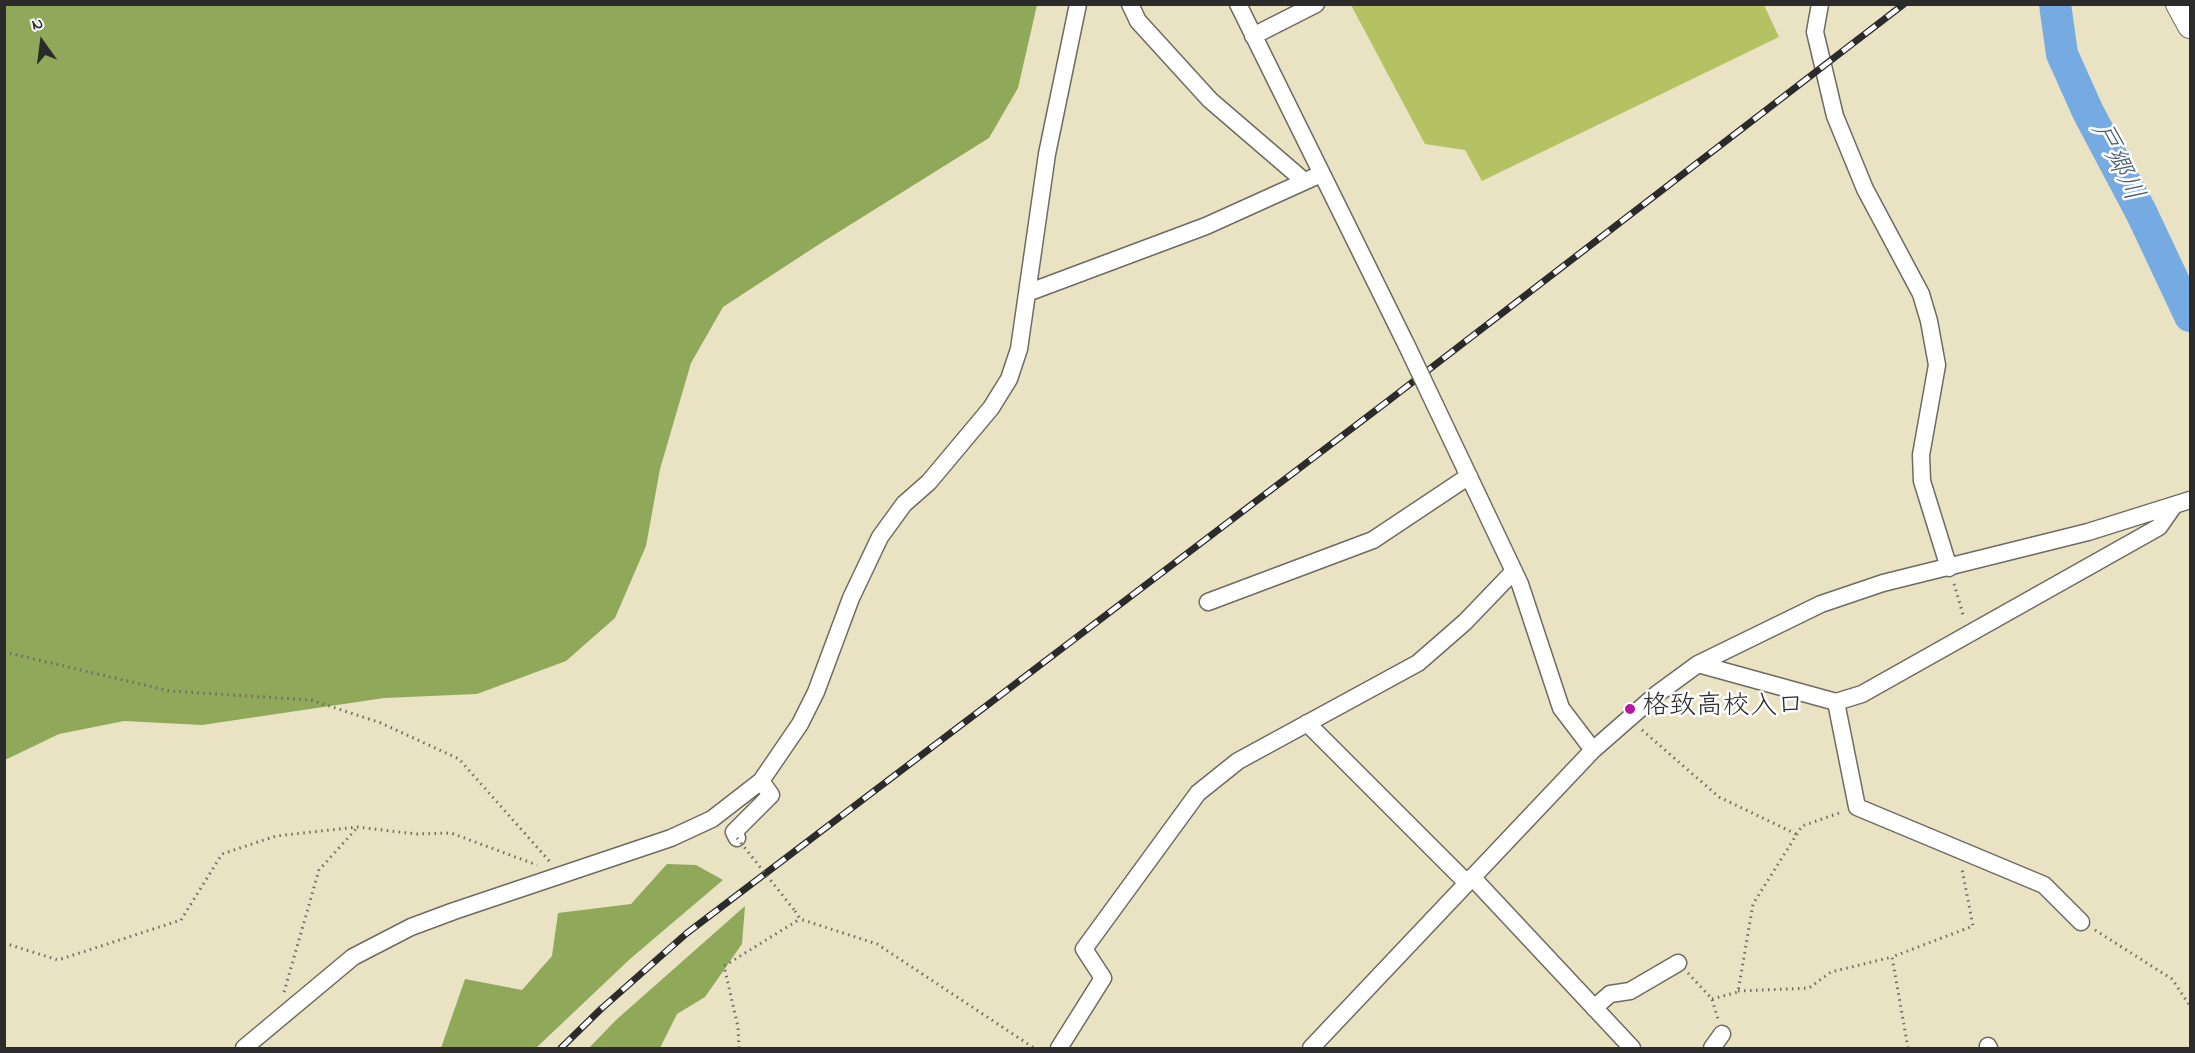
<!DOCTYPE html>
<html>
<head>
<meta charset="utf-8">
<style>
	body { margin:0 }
	#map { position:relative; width:2195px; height:1053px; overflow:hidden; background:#e9e3c4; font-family:"Indie Flower",sans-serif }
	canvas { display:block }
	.frame { position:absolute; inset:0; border:6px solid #2b2b2b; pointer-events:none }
	.north { position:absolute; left:12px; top:12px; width:60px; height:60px; -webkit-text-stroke:4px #fff; paint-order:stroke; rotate:346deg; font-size:16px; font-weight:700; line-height:24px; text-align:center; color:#2b2b2b }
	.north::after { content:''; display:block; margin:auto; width:21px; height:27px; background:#2b2b2b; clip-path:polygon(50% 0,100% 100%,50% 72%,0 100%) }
</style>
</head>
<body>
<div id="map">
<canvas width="2195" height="1053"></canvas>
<div class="frame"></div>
<div class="north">N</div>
</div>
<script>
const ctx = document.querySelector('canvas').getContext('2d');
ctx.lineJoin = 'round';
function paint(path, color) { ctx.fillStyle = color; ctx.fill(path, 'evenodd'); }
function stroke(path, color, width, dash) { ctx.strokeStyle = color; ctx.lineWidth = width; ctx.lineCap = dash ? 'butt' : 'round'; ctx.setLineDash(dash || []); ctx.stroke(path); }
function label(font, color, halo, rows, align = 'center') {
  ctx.font = font + ' "Indie Flower","Klee One",sans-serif'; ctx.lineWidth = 5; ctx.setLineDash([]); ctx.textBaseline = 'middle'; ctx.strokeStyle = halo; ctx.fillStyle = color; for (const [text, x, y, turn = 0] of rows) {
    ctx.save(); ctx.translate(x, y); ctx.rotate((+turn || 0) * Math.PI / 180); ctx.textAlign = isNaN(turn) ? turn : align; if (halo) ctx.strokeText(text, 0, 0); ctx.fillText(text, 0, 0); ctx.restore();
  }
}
paint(new Path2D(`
	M1351,5h413l15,32 -297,144 -17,-31 -40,-6z`), '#b5c264');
paint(new Path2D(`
	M5,4h1032v1l-19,83 -29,50 -168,105 -98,64 -32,56 -31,106 -14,77 -31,72 -49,43 -89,33 -93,4 -182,27 -78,-4 -65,13 -54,26z
	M667,864l29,1 27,15 -93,79 -94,89h-95l24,-69 57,11 30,-34 6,-43 73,-9z
	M745,906l-3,38 -37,53 -28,17 -17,34h-71l27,-28z`), '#90a85a');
stroke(new Path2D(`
	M2055,4l7,50 26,58 54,102 48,102`), '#75aae2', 32);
const minor = new Path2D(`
	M1130,4l8,17 72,79 93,80
	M1238,4l169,342
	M1820,4l-5,28 20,84 30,73 56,105 8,27 8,44 -16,90 1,26 27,87
	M1253,36l63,-32
	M1027,293l179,-67 115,-52
	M1435,405l85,179 41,124 32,42
	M1208,602l165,-62 96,-64
	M1698,664l138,38 26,-8 297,-167 14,-20
	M1836,702l21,105 187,78 37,37
	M1307,723l160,160
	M737,838l-3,-6 37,-37 -10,-14
	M1472,877l160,171
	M1594,1008l16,-14 20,-3 48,-28
	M1988,1046l1,2
	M244,1048l109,-91 58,-30 43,-16 217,-73 41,-19 49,-38 39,-57 16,-32 35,-94 29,-61 24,-33 25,-22 62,-74 18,-29 10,-30 28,-195 31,-150
	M1059,1048l44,-70 -19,-29 114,-156 40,-32 180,-98 47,-41 49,-51
	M1311,1048l282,-298 64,-56 41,-30 123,-60 62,-21 205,-51 102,-32
	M1712,1048l10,-14`);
const highway = new Path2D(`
	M2178,4l12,22`);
stroke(minor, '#6e6b61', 19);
stroke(highway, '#6e6b61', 26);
stroke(new Path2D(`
	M1954,584l10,34
	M4,652l166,39 141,9 70,23 78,36 92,104
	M1642,730l77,67 77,37
	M795,911l5,8 77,25 157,104
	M2095,930l77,49 18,27
	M4,943l54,17 123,-40 41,-66 54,-18 81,-9 59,7 35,-1 86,32
	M1688,973l24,26 6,20
	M1738,991l71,-3 22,-16 61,-15
	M284,992l35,-122 37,-41
	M1712,999l26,-7 15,-88 49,-78 40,-14
	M739,1048l-1,-21 -14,-61 76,-47
	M1908,1048l-16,-91 81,-31 -11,-57`), '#6e6b61', 3, [1.5, 4.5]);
stroke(minor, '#fff', 16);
stroke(highway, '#fff', 24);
const rail = new Path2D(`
	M561,1048l40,-39 86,-76 701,-532 516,-397`);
stroke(rail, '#2b2b2b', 7);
stroke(rail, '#fff', 4.5, [14]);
const minorBridge = new Path2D(`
	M1407,346l28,59`);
stroke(minorBridge, '#6e6b61', 19, []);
stroke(new Path2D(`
	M737,838l58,73`), '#6e6b61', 3, [1.5, 4.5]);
stroke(minorBridge, '#fff', 16);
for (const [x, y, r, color] of [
	[1630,709,6,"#b5179e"]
]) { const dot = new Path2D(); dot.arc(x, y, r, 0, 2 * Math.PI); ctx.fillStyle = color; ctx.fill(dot); stroke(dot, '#fff', 2); }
label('27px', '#2b2b2b', '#fff', [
	["格致高校入口",1642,709]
], 'left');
label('italic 28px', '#495e74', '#fff', [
	["戸郷川",2115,163,64]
]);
</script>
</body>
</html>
